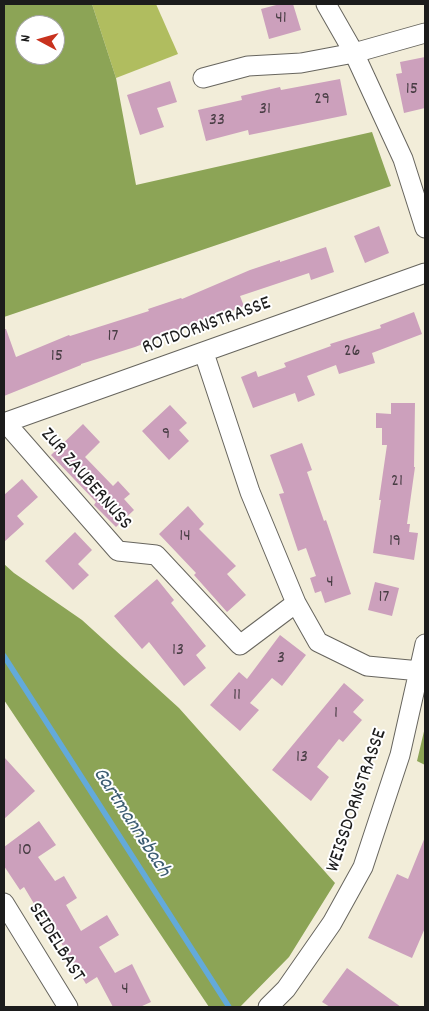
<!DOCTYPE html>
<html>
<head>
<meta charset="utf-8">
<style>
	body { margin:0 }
	#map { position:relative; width:429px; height:1011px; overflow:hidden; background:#f2edd9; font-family:Dekko,sans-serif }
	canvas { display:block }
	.frame { position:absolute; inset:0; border:5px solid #1c1c1c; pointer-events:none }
	.north { position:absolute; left:15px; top:15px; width:50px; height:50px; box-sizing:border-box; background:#fff; border:1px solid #a4a4a4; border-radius:50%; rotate:276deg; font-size:14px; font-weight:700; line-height:20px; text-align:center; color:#1c1c1c }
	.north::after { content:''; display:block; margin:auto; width:18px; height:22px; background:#c8321e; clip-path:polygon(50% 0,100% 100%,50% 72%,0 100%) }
</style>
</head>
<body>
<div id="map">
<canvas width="429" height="1011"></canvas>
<div class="frame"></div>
<div class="north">N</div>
</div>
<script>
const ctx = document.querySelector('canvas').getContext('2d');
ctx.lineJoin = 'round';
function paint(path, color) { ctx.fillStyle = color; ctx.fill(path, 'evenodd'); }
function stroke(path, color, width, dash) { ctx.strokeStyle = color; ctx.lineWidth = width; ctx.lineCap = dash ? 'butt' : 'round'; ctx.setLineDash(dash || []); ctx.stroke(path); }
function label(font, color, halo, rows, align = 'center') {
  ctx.font = font + ' Dekko,sans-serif'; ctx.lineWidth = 4; ctx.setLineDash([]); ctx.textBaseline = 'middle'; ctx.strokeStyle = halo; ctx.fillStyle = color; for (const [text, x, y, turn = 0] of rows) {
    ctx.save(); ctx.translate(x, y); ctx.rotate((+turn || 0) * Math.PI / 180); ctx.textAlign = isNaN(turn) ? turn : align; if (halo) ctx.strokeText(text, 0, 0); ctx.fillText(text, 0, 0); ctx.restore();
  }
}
paint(new Path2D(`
	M92,4h64l22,50 -62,24z`), '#b0bd5f');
paint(new Path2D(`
	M4,4h88l24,74 20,107 236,-53 19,54 -387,131zM25,25h30v30h-30z
	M4,564l10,9 68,47 97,88 156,175 -46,74 -49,50h-31l-205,-307z
	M425,727v38l-8,-4z`), '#8ca456');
stroke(new Path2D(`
	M4,656l225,351`), '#63aada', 5.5);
paint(new Path2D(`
	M280,4h13l8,26 -32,9 -8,-30z
	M425,57v51l-21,5 -8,-39 6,-1 -2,-11z
	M340,79l7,36 -98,20 -1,-5 -42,11 -8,-31 44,-10 -1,-4 39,-9 1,3z
	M170,81l7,21 -20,6 7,19 -24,8 -13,-40z
	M379,226l10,27 -24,10 -11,-27z
	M326,247l8,25 -23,8 -2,-7 -69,23 4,10 -33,14 -1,-2 -75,29 -54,17v1l-77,31v-67h2l10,28 53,-22 1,1 79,-25 -1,-2 33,-11 1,1 68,-29 30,-10v2z
	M414,312l8,22 -50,19 3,10 -36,11 -3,-9 -29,11 8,19 -17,7 -3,-9 -42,15 -12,-31 15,-6 2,6 28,-10 -2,-4 47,-17 -1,-2 51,-16 -1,-3z
	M391,403h24l-1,64h1l-8,57h3l-1,8 9,1 -4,27 -41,-7 8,-53h-2l8,-55h-5v-17h-6v-15l15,1z
	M170,405l17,18 -8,7 10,11 -20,19 -27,-29z
	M83,424l17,18 -15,15 28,29 5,-5 12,13 -6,5 10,11 -18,17 -22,-22 2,-3 -45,-47z
	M302,443l10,27 -5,2 17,49 2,-1 25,74 -26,9 -4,-12 -6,2 -5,-15 6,-2 -10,-28 -8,3 -19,-57 5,-1 -14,-38z
	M22,479l16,18 -21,19 7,8 -20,18v-47z
	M188,506l16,18 -5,5 37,37 -9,8 19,21 -19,17 -33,-37 2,-2 -37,-39z
	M75,532l17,18 -14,14 11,11 -16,15 -28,-29z
	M157,579l17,21 -3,3 35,43 -10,9 10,13 -22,18 -35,-44 -7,7 -28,-33z
	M375,582l24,6 -7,28 -24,-6z
	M280,635l26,20 -24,31 -10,-8 -22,25 9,7 -19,21 -30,-26 29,-33 8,7z
	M344,683l20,17 -11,12 9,8 -19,22 -4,-3 -22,28 12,10 -18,24 -39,-31z
	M4,757l31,34 -31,28z
	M39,821l17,24 -18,12 17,24 9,-5 13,22 -11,7 15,26 26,-16 12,20 -20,12 16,26 17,-9 19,38 -11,5h-27l-16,-30 -11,7 -32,-53 -3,1 -27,-45 -4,3 -16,-24v-19z
	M425,837v91l-13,30 -44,-20 29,-64 11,5z
	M347,968l54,39h-71l-8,-5z`), '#cca0bc');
const street = new Path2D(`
	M326,4l28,49 49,106 22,69
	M203,78l45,-12 53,-3 53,-10 71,-20
	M204,353l46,139 46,111 22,39 49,24 53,5
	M5,422l113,129 38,4 84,90 56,-42
	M4,423l421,-150
	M4,903l64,104
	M268,1007l18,-18 46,-66 31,-56 37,-112 25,-111`);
stroke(street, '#67655e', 21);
stroke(street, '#fff', 19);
label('18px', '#483d44', null, [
	["41",281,20],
	["15",412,91],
	["29",322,101],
	["31",265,111],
	["33",217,122],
	["17",113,338],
	["26",352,353],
	["15",57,358],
	["9",166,436],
	["21",397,483],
	["14",185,538],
	["19",395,543],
	["4",330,584],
	["17",384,599],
	["13",178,652],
	["3",281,660],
	["11",237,697],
	["1",336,715],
	["13",302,759],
	["10",25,852],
	["4",125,991]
]);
label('20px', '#1c1c1c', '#fff', [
	["ROTDORNSTRASSE",207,327,-20],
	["ZUR ZAUBERNUSS",85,480,49],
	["WEISSDORNSTRASSE",358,801,-71],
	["SEIDELBAST",55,943,58]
]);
label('italic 21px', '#3c5c71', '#fff', [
	["Gartmannsbach",130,823,57]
]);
</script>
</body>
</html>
